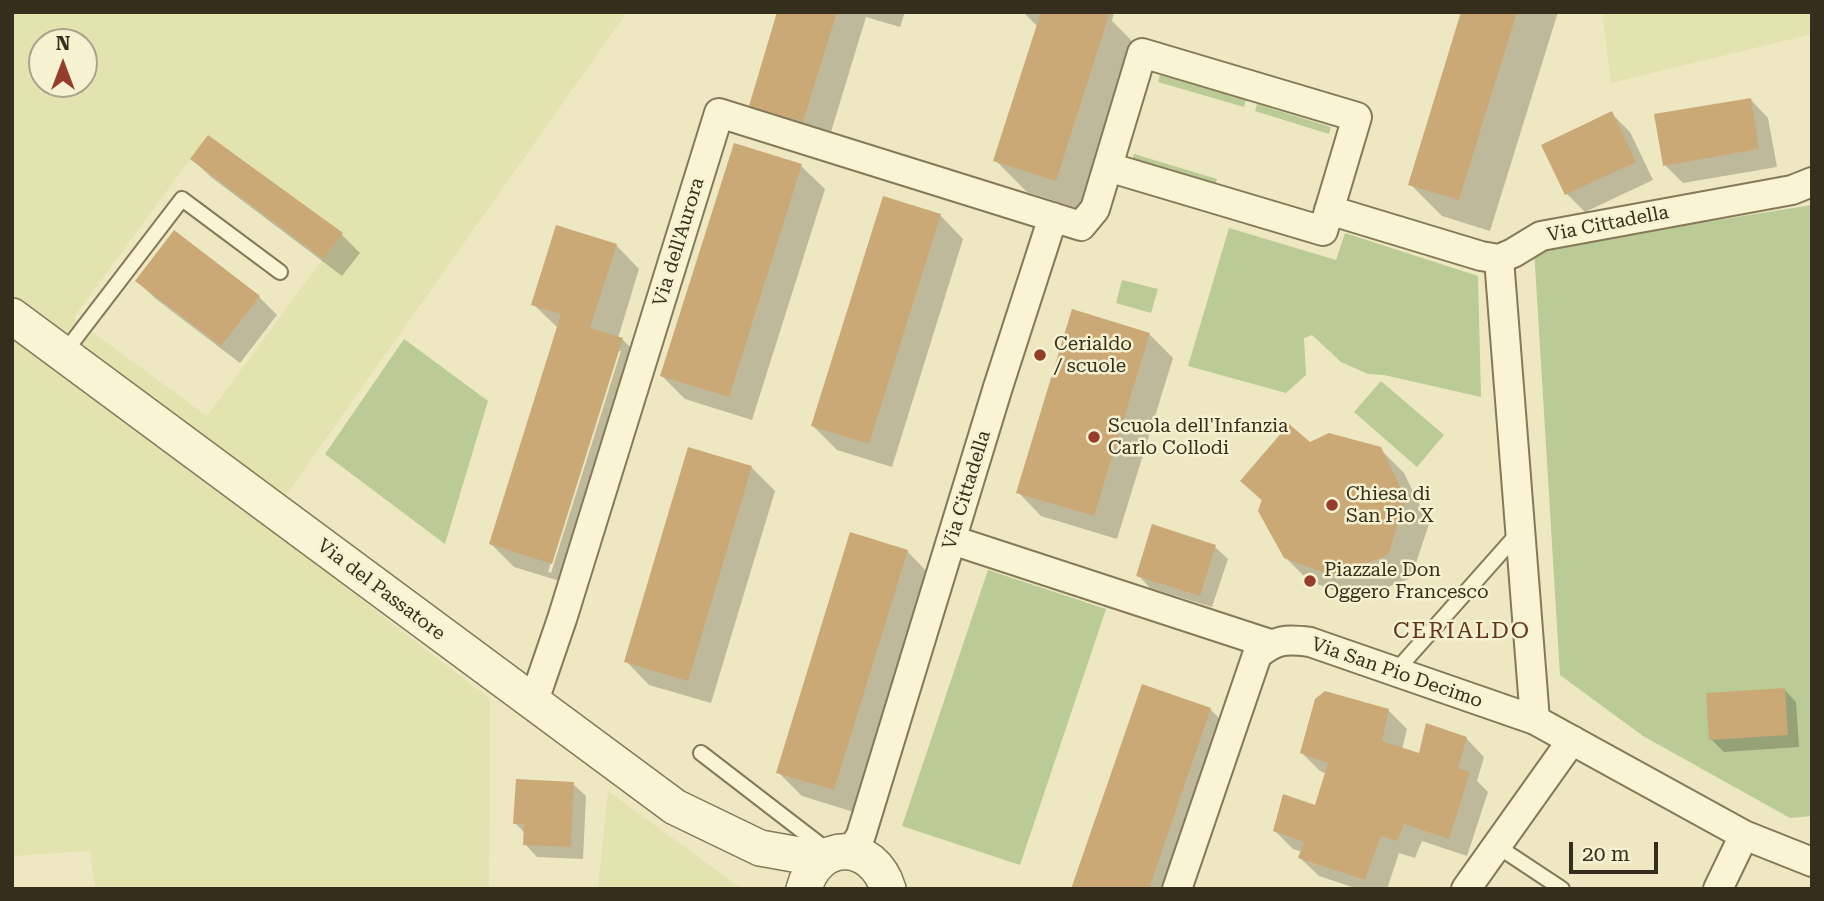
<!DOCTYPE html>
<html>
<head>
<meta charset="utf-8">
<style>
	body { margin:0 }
	#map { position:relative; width:1824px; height:901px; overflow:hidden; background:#ede8c1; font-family:"Roboto Serif",serif }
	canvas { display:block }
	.frame { position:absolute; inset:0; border:14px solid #362e1d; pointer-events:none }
	.north { position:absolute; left:28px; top:28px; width:70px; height:70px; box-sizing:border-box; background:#f5f1d1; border:2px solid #a9a389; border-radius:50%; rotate:0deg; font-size:19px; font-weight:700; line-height:28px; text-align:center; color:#362e1d }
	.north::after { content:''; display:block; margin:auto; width:24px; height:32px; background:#953c2a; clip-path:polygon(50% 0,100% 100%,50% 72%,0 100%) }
	.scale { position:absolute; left:1569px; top:842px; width:89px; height:32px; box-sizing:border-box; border:4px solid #362e1d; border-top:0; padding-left:9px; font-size:21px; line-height:24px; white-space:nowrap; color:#362e1d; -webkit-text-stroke:5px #f5f1d1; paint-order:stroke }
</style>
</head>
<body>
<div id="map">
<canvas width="1824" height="901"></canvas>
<div class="frame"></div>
<div class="north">N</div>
<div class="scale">20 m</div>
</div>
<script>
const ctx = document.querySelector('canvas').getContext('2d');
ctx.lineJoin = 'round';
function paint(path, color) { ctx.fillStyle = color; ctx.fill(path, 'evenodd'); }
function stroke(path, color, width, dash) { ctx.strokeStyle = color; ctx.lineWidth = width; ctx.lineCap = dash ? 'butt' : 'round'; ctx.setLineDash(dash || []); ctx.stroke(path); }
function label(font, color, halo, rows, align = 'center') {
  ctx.font = font + ' "Roboto Serif",serif'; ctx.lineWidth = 5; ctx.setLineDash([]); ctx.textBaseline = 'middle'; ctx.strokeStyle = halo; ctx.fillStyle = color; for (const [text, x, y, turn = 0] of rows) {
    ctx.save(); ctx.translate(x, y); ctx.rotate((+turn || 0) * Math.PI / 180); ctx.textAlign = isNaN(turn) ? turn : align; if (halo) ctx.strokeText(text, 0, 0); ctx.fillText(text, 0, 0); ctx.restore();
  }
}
paint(new Path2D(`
	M12,12h615l-362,513 225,174 -1,190h-394l-5,-38 -78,5zM42,42h42v42h-42zM208,135l134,98 -135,183 -134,-98z
	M1602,12h210v22l-201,49z
	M608,791l134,98h-144z`), '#e2e3af');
paint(new Path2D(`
	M1160,75l86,25 -2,7 -86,-25z
	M1257,104l74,23 -2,7 -74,-23z
	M1134,154l83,25 -2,7 -83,-25z
	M1812,205v611l-22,2 -147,-82 -83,-61 -26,-426z
	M1229,228l107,32 9,-27 133,43 3,121 -97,-22 -16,-1 -27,-12 -29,-27 -8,3 2,37 -20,18 -98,-27z
	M1122,280l36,9 -7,24 -35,-10z
	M404,339l84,62 -43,143 -120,-90z
	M1381,381l63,54 -27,32 -63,-55z
	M988,570l118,39 -86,256 -118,-39z`), '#bbcb95');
paint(new Path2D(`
	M779,12h126l-5,15 -34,-10 -39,128 -53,-16 -24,-24z
	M1023,12h91l-2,9 27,27 -52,163 -60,-19 -32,-32 43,-133z
	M1463,12h95l-68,219 -48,-15 -32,-32z
	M1750,99l18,19 9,49 -94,16 -18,-18z
	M1611,113l19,19 23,48 -68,32 -18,-18z
	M192,159l149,75 19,19 -18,23 -131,-99z
	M801,166l24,23 -73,231 -67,-21 -23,-23z
	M940,215l23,24 -71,228 -55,-17 -24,-24z
	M616,245l23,24 -21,69 4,1 24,24 -70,223 -62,-19 -23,-23 67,-216 -25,-24zM617,351h4l-70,222 -3,-1z
	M137,281l122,16 18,18 -37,48 -84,-64z
	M1149,334l24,24 -56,181 -76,-23 -23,-24z
	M1310,444l70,5 24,24 25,51 -18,54 -54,21 -48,-18 -24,-24 -22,-55 -21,-21z
	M751,467l24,24 -64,212 -62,-18 -23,-24z
	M1215,547l13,12 -16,48 -62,-19 -12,-13z
	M907,551l23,24 -73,238 -55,-17 -24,-24z
	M1784,689l12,13 3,45 -75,5 -13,-13z
	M1210,709l24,24 -54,156h-107z
	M1388,710l19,19 -5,20 18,7 46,-18 18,19 -7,24 11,11 -21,64 -45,-15 -7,17 -16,-5 -12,36h-29l-39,-13 -19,-18 2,-6 -9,-3 -18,-18 42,-23 10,-34 -7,-3 -18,-18z
	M573,784l13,12 -3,63 -46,-2 -12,-13v-11l-10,-10z`), '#0003');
paint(new Path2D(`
	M777,12h60l-34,110 -54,-16z
	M1041,12h58l10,3 -53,166 -63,-20z
	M1461,12h56l-58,188 -51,-15z
	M1751,98l8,51 -96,17 -9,-52z
	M1612,111l24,51 -71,33 -24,-50z
	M208,135l135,98 -20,26 -133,-100z
	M734,143l68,21 -73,233 -69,-21z
	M883,196l58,18 -72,230 -58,-18z
	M556,225l61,19 -27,84 33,10 -71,226 -63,-20 72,-230 -30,-9z
	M174,230l86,66 -39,50 -86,-65z
	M1072,309l78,24 -56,183 -78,-23z
	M1289,424l21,18 19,-9 52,14 25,52 -18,56 -55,21 -49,-18 -26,-47 5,-15 -2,3 -21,-18z
	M688,447l64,19 -64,215 -64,-19z
	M1152,524l64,21 -16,51 -64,-20z
	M850,532l58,18 -74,240 -58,-17z
	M1142,684l69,24 -62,181h-78z
	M1785,688l3,47 -79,5 -3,-47z
	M1325,691l64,18 -7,32 37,12 7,-30 41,14 -9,31 12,4 -21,67 -45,-15 -7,17 -16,-5 -16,44 -67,-22 6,-16 -31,-11 10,-37 32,11 13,-42 -28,-10 15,-54z
	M516,779l58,3 -3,65 -48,-2 1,-21h-11z`), '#cba977');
const service = new Path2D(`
	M64,353l118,-154 98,73
	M1395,672l126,-142
	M701,753l126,97
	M1497,846l65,43`);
const minor = new Path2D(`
	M1329,210l152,46 18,3 14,-6 28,-17 251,-46 20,-8
	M1499,259l36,461
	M952,540l318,104
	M530,702l8,-13 24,-70 157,-506 362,113 14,-17 47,-156 215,64 -34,114 -215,-64
	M851,852l10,-17 137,-448 55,-170
	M1177,889l80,-234c19,-16 29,-16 53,-13l225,78 209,115 68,27
	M1466,889l106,-149
	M1718,889l26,-54`);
const tertiary = new Path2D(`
	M12,316l663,491 85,41 62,11
	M804,889c13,-50 69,-49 84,0`);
stroke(service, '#867959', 18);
stroke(minor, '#867959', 32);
stroke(tertiary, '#867959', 38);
stroke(service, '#f8f4d4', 14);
stroke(minor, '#f8f4d4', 28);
stroke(tertiary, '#f8f4d4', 35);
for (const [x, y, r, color] of [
	[1040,355,7,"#953c2a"],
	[1094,437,7,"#953c2a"],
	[1332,505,7,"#953c2a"],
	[1310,581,7,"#953c2a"]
]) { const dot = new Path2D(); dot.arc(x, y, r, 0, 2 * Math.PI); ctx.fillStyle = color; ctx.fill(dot); stroke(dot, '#f5f1d1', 2.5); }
label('19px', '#362e1d', '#f5f1d1', [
	["Via Cittadella",1608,224,-11],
	["Via dell'Aurora",679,242,-73],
	["Via Cittadella",967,490,-73],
	["Via del Passatore",381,590,37],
	["Via San Pio Decimo",1397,673,19]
]);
label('19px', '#362e1d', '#f5f1d1', [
	["Cerialdo",1054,344],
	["/ scuole",1054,366],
	["Scuola dell'Infanzia",1108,426],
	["Carlo Collodi",1108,448],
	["Chiesa di",1346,494],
	["San Pio X",1346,516],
	["Piazzale Don",1324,570],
	["Oggero Francesco",1324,592]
], 'left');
ctx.letterSpacing = '2px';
label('23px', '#62381d', '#f5f1d1', [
	["CERIALDO",1462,631]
]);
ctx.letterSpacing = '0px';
</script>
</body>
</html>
